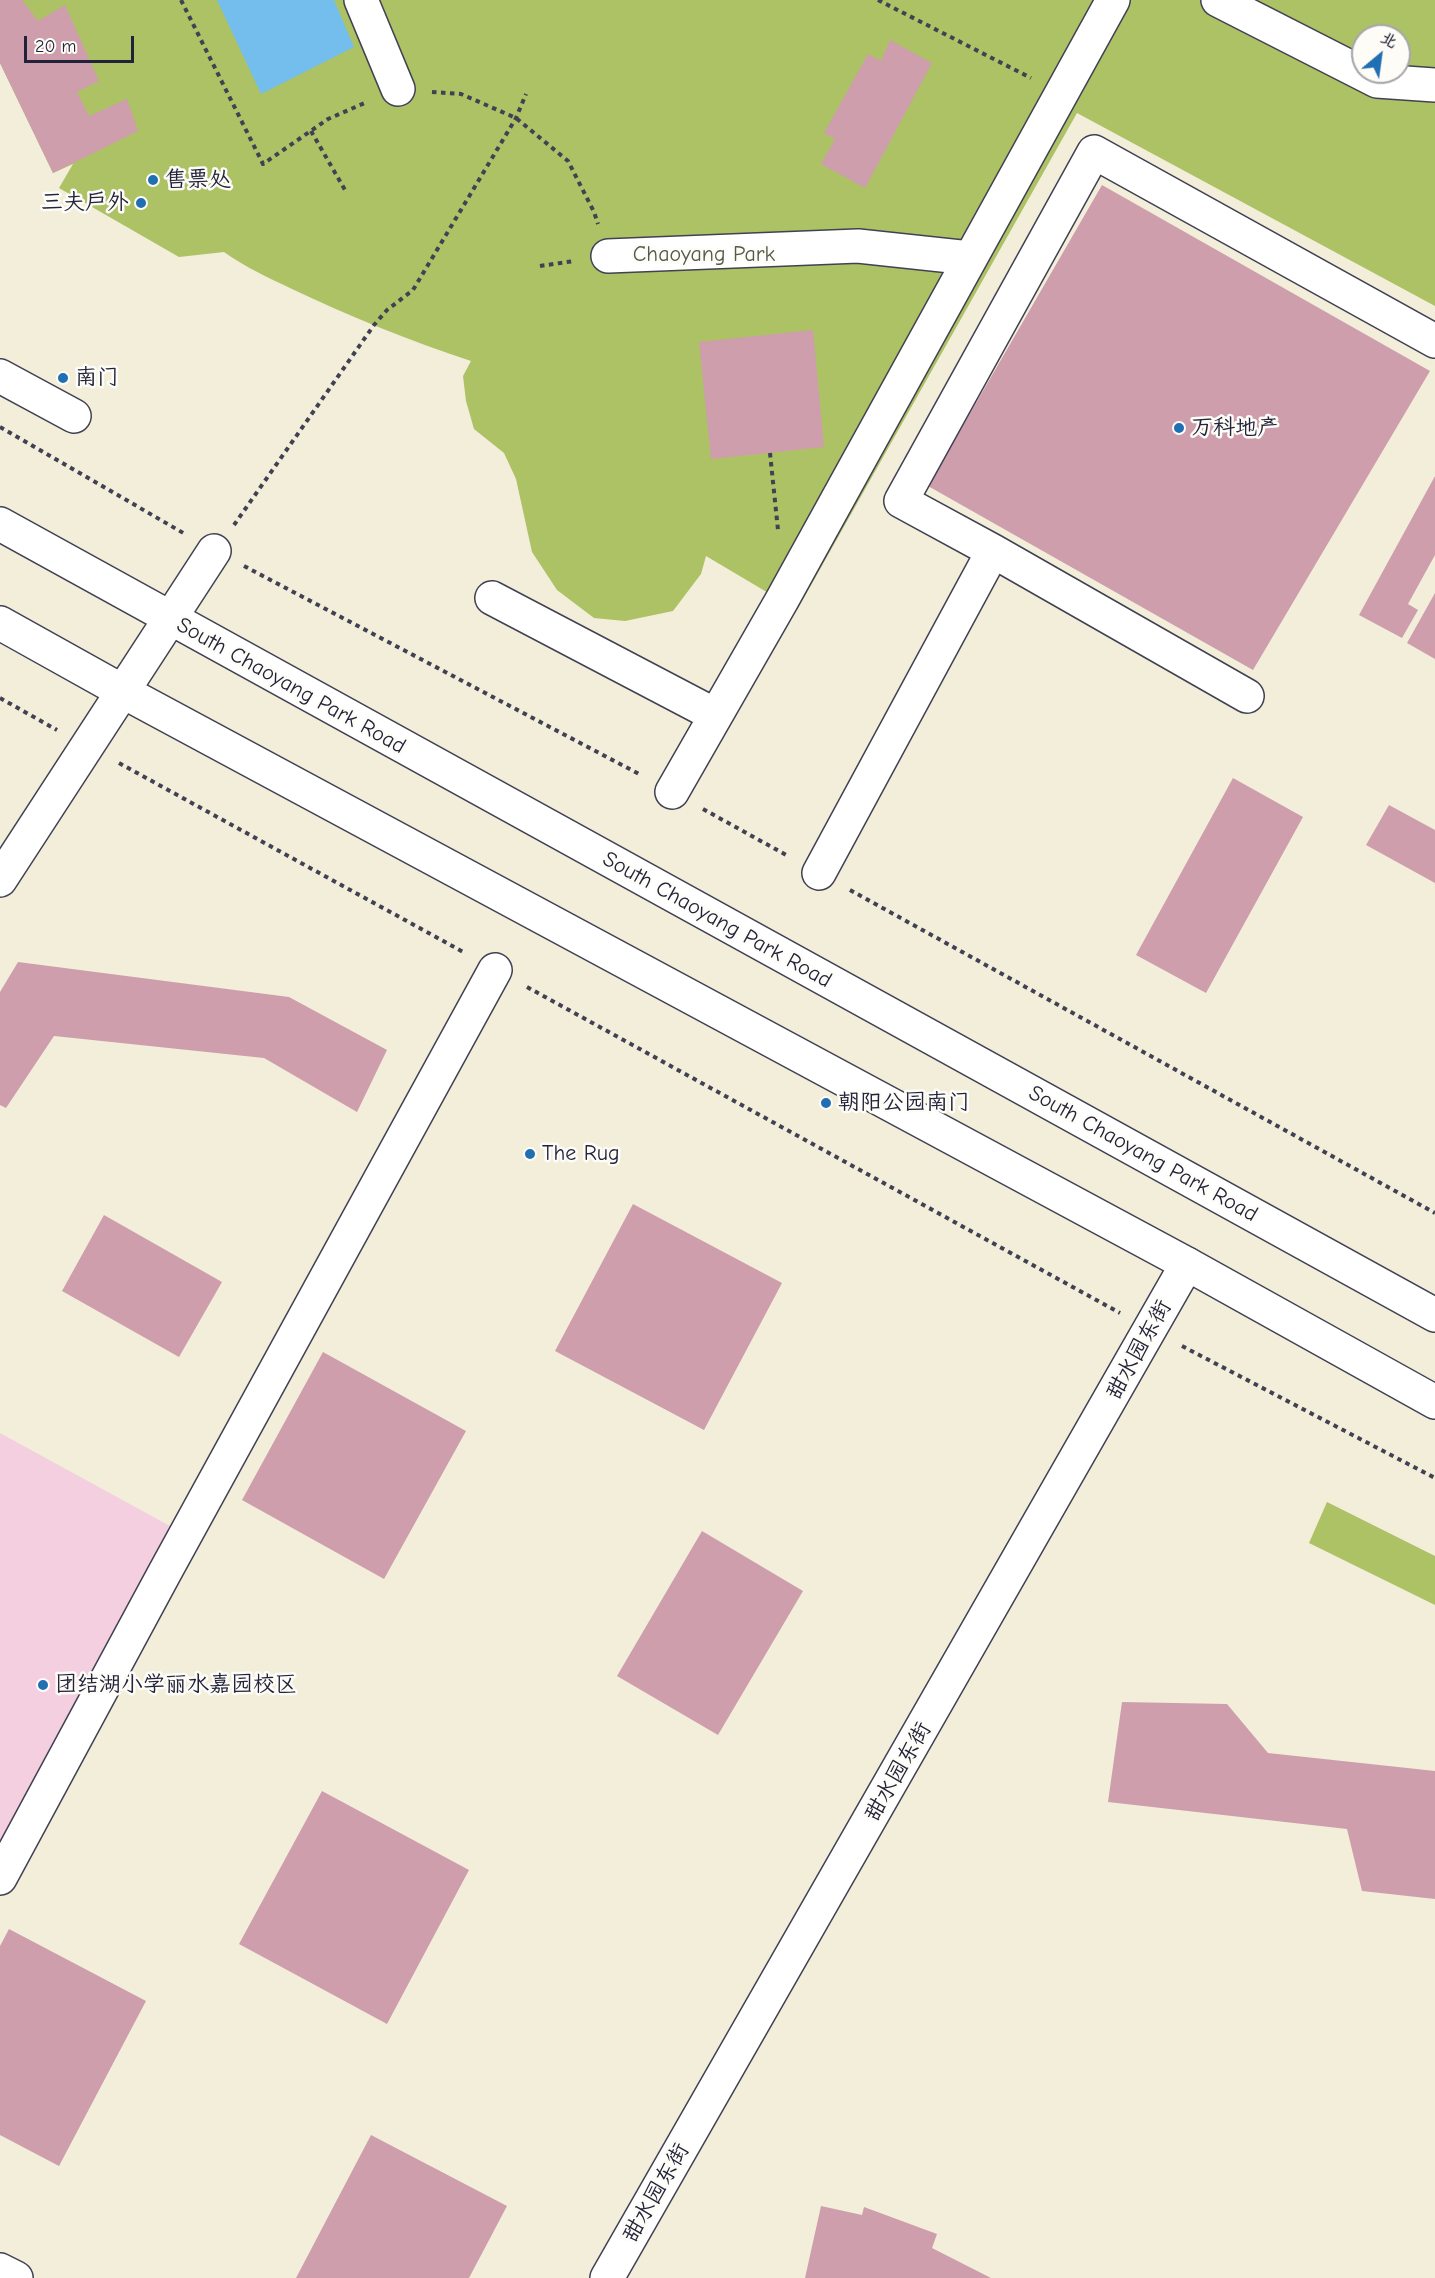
<!DOCTYPE html>
<html>
<head>
<meta charset="utf-8">
<style>
	body { margin:0 }
	#map { position:relative; width:1435px; height:2278px; overflow:hidden; background:#f2eeda; font-family:"Comic Neue","LXGW WenKai TC",sans-serif }
	canvas { display:block }
	.north { position:absolute; left:1351px; top:24px; width:60px; height:60px; box-sizing:border-box; background:#fdfcf7; border:2px solid #a5a5ac; border-radius:50%; rotate:29deg; font-size:16px; font-weight:700; line-height:24px; text-align:center; color:#22223b }
	.north::after { content:''; display:block; margin:auto; width:21px; height:27px; background:#1f6fb2; clip-path:polygon(50% 0,100% 100%,50% 72%,0 100%) }
	.scale { position:absolute; left:24px; top:36px; width:110px; height:27px; box-sizing:border-box; border:3px solid #22223b; border-top:0; padding-left:8px; font-size:18px; line-height:21px; white-space:nowrap; color:#22223b; -webkit-text-stroke:4px #fdfcf7; paint-order:stroke }
</style>
</head>
<body>
<div id="map">
<canvas width="1435" height="2278"></canvas>
<div class="north">北</div>
<div class="scale">20 m</div>
</div>
<script>
const ctx = document.querySelector('canvas').getContext('2d');
ctx.lineJoin = 'round';
function paint(path, color) { ctx.fillStyle = color; ctx.fill(path, 'evenodd'); }
function stroke(path, color, width, dash) { ctx.strokeStyle = color; ctx.lineWidth = width; ctx.lineCap = dash ? 'butt' : 'round'; ctx.setLineDash(dash || []); ctx.stroke(path); }
function label(font, color, halo, rows, align = 'center') {
  ctx.font = font + ' "Comic Neue","LXGW WenKai TC",sans-serif'; ctx.lineWidth = 5; ctx.setLineDash([]); ctx.textBaseline = 'middle'; ctx.strokeStyle = halo; ctx.fillStyle = color; for (const [text, x, y, turn = 0] of rows) {
    ctx.save(); ctx.translate(x, y); ctx.rotate((+turn || 0) * Math.PI / 180); ctx.textAlign = isNaN(turn) ? turn : align; if (halo) ctx.strokeText(text, 0, 0); ctx.fillText(text, 0, 0); ctx.restore();
  }
}
paint(new Path2D(`
	M0,1433l170,93 -170,317z`), '#f3cfe0');
paint(new Path2D(`
	M0,0h1435v306l-358,-193 -280,497 -91,-54 -5,18 -28,37 -48,10 -31,-3 -37,-28 -25,-38 -16,-73 -12,-26 -30,-24 -8,-28 -3,-25 8,-15c-61,-20 -120,-44 -179,-72 -23,-11 -47,-22 -68,-37l-45,5 -120,-69 14,-24 -20,9 -53,-110zM1363,36h36v36h-36z
	M1327,1502l108,54v49l-126,-62z`), '#adc165');
paint(new Path2D(`
	M217,0h117l20,47 -93,47z`), '#74beed');
paint(new Path2D(`
	M0,0h22l16,21 27,-16 34,76 -22,11 12,24 38,-17 11,32 -85,42 -53,-110z
	M890,40l42,23 -67,125 -44,-24 14,-25 -11,-6 44,-79 13,7z
	M1102,185l328,186 -177,299 -325,-184z
	M813,330l11,117 -113,12 -12,-117z
	M1435,476v79l-27,49 10,6 -16,28 -43,-23z
	M1435,593v66l-28,-16z
	M1233,778l70,39 -97,176 -70,-38z
	M1389,805l46,25v53l-69,-38z
	M18,962l271,35 98,53 -30,62 -93,-54 -210,-22 -48,72 -6,-3v-113z
	M633,1204l149,79 -78,147 -149,-79z
	M104,1215l118,67 -43,75 -117,-66z
	M323,1352l143,79 -82,148 -142,-79z
	M702,1531l101,60 -85,144 -101,-59z
	M1122,1702l105,2 41,49 167,18v128l-73,-8 -15,-62 -239,-27z
	M322,1791l147,79 -82,154 -148,-80z
	M9,1929l137,72 -87,165 -59,-31v-189z
	M371,2135l136,71 -38,72h-173z
	M821,2206l41,9 2,-8 73,27 -5,14 59,30h-186z`), '#ce9ead');
const minor = new Path2D(`
	M361,0l37,89
	M1218,0l159,81 58,4
	M608,256l250,-10 112,12
	M0,376l74,40
	M492,598l223,117
	M1247,696l-254,-145 -92,-50 193,-349 341,189
	M672,792l110,-192 331,-600
	M819,873l174,-322
	M0,880l214,-329
	M0,1878l165,-306 330,-602
	M0,2270l16,8
	M607,2278l580,-1014`);
const major = new Path2D(`
	M0,524l1435,791
	M0,623l122,68 1065,573 248,138`);
stroke(minor, '#414153', 36);
stroke(major, '#414153', 36);
stroke(new Path2D(`
	M181,0l82,164 65,-45 39,-17
	M878,0l153,78
	M432,92l29,2 55,24 52,43 26,51 4,12
	M311,131l34,59
	M540,266l34,-5
	M0,427l185,107
	M770,453l8,77
	M234,525l140,-200 13,-15 26,-20 103,-172 10,-24
	M244,566l397,209
	M0,698l57,32
	M119,763l346,190
	M703,809l85,47
	M850,890l585,323
	M527,987l593,326
	M1182,1346l253,132`), '#414153', 4, [4.5, 4.5]);
stroke(minor, '#fff', 33);
stroke(major, '#fff', 33);
for (const [x, y, r, color] of [
	[153,180,6,"#1f6fb2"],
	[141,203,6,"#1f6fb2"],
	[63,378,6,"#1f6fb2"],
	[1179,428,6,"#1f6fb2"],
	[826,1103,6,"#1f6fb2"],
	[530,1154,6,"#1f6fb2"],
	[43,1685,6,"#1f6fb2"]
]) { const dot = new Path2D(); dot.arc(x, y, r, 0, 2 * Math.PI); ctx.fillStyle = color; ctx.fill(dot); stroke(dot, '#fdfcf7', 2); }
label('22px', '#22223b', '#fdfcf7', [
	["售票处",165,180],
	["三夫户外",129,203,"right"],
	["南门",75,378],
	["万科地产",1191,428],
	["朝阳公园南门",838,1103],
	["The Rug",542,1154],
	["团结湖小学丽水嘉园校区",55,1685]
], 'left');
label('22px', '#535a4a', '#fdfcf7', [
	["Chaoyang Park",704,255]
]);
label('22px', '#22223b', '#fdfcf7', [
	["South Chaoyang Park Road",291,686,29],
	["South Chaoyang Park Road",717,920,29],
	["South Chaoyang Park Road",1143,1154,29],
	["甜水园东街",1139,1350,-61],
	["甜水园东街",898,1772,-60],
	["甜水园东街",656,2193,-60]
]);
</script>
</body>
</html>
